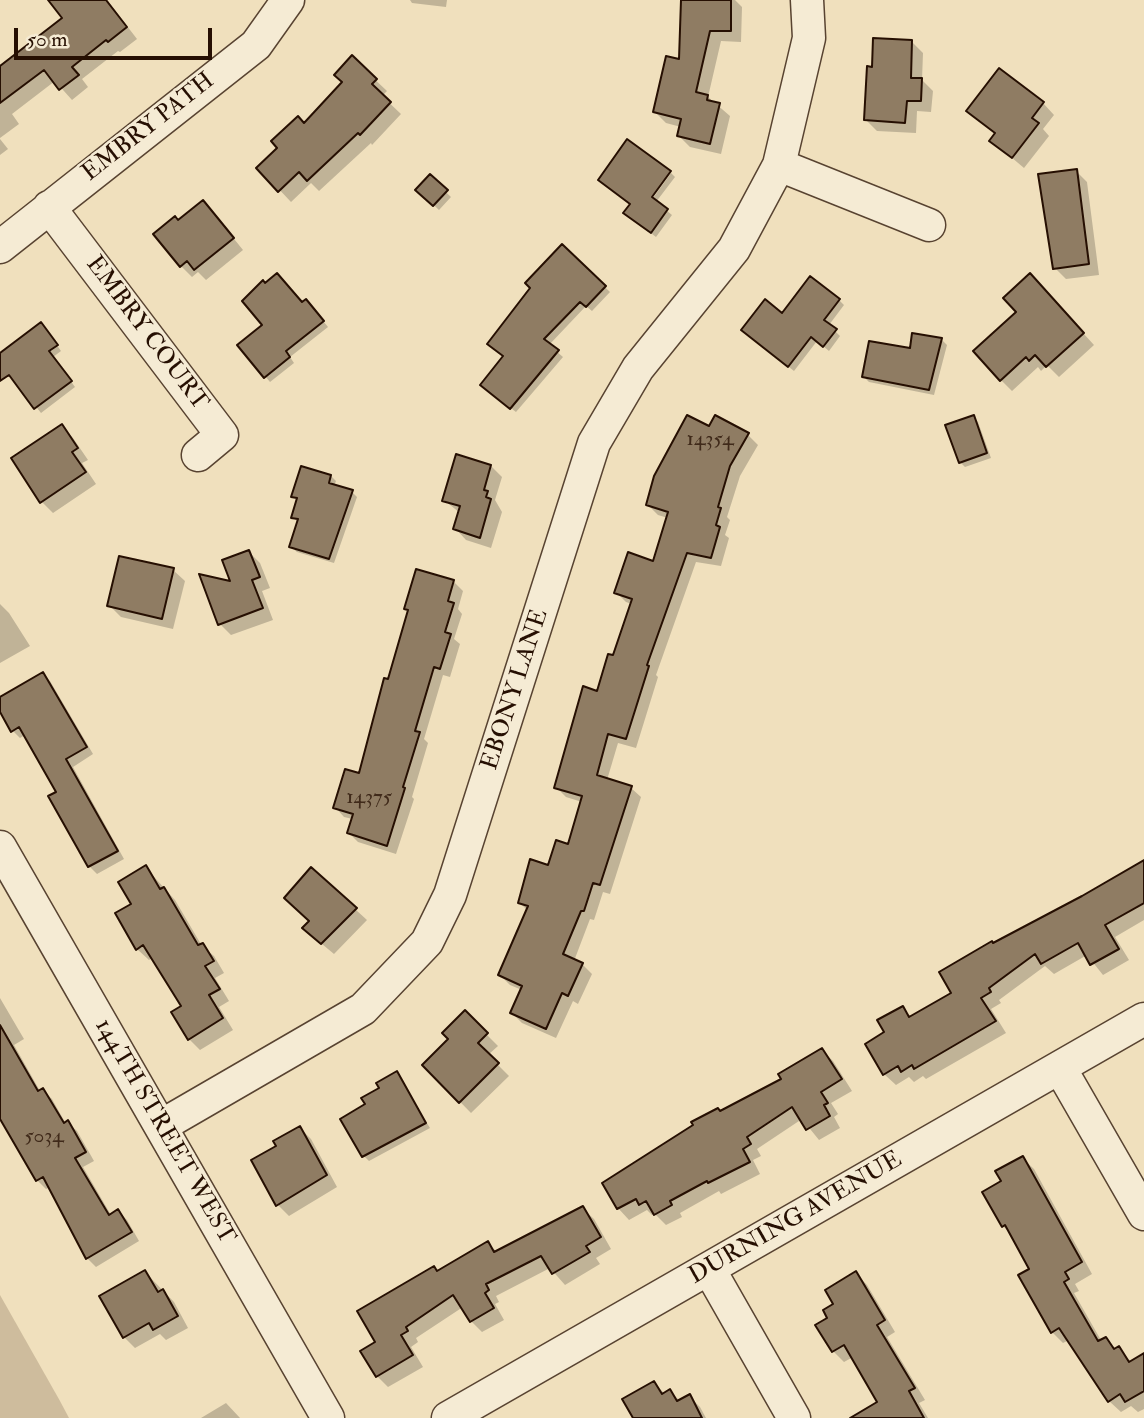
<!DOCTYPE html>
<html>
<head>
<meta charset="utf-8">
<style>
	body { margin:0 }
	#map { position:relative; width:1144px; height:1418px; overflow:hidden; background:#f0e0bd; font-family:"IM FELL Double Pica",serif }
	canvas { display:block }
	.scale { position:absolute; left:14px; top:28px; width:198px; height:32px; box-sizing:border-box; border:4px solid #260f02; border-top:0; padding-left:9px; font-size:21px; line-height:24px; white-space:nowrap; color:#260f02; -webkit-text-stroke:5px #f5ebd4; paint-order:stroke }
</style>
</head>
<body>
<div id="map">
<canvas width="1144" height="1418"></canvas>
<div class="scale">50 m</div>
</div>
<script>
const ctx = document.querySelector('canvas').getContext('2d');
ctx.lineJoin = 'round';
function paint(path, color) { ctx.fillStyle = color; ctx.fill(path, 'evenodd'); }
function stroke(path, color, width, dash) { ctx.strokeStyle = color; ctx.lineWidth = width; ctx.lineCap = dash ? 'butt' : 'round'; ctx.setLineDash(dash || []); ctx.stroke(path); }
function label(font, color, halo, rows, align = 'center') {
  ctx.font = font + ' "IM FELL Double Pica",serif'; ctx.lineWidth = 5; ctx.setLineDash([]); ctx.textBaseline = 'middle'; ctx.strokeStyle = halo; ctx.fillStyle = color; for (const [text, x, y, turn = 0] of rows) {
    ctx.save(); ctx.translate(x, y); ctx.rotate((+turn || 0) * Math.PI / 180); ctx.textAlign = isNaN(turn) ? turn : align; if (halo) ctx.strokeText(text, 0, 0); ctx.fillText(text, 0, 0); ctx.restore();
  }
}
paint(new Path2D(`
	M0,1295l60,106 9,17h-69z`), '#cebc9d');
paint(new Path2D(`
	M51,0h56l30,39 -17,13 -2,-1 -36,28 6,8 -16,13 -17,-19 -43,33 7,10 -19,14v-74l2,2 62,-48z
	M410,0h37l-1,7 -34,-4z
	M683,0h52l7,7 -1,35 -20,-1 -13,56 22,19 -9,38 -31,-7 -11,-11 2,-9 -15,-4 -11,-11 26,-51z
	M912,42l11,11 -1,27 11,11 -2,21 -14,-1 -1,22 -39,-2 -11,-11 7,-52z
	M352,58l35,33 -5,5 19,18 -29,31 -1,-2 -52,48 -8,-8 -20,19 -32,-34 45,-43 40,-43z
	M1043,103l11,12 -11,14 6,7 -25,32 -32,-27 4,-6 -28,-25z
	M0,139l8,10 -8,6z
	M1076,171l11,11 12,93 -33,4 -11,-11z
	M671,173l4,4 -19,25 16,13 -16,22 -25,-19v-13l-31,-25 48,25z
	M430,177l21,20 -12,13 -21,-20z
	M214,214l29,36 -37,30 -8,-8 -6,5 -11,-11 -3,-44z
	M562,246l48,46 -18,19 -6,-5 -37,39 14,12 -47,55 -29,-22z
	M1041,287l53,58 -35,32 -12,-12 -6,6 -3,-4 -26,24 -11,-11 17,-68z
	M839,300l5,5 -15,20 11,11 -11,15 -12,-10 -23,30 -46,-36 35,-20z
	M302,304l9,2 17,21 -38,30 4,6 -24,19 -31,-37z
	M46,330l15,21 -8,6 22,30 -34,26 -40,-51z
	M941,339l6,6 -13,50 -65,-13 -5,-5 47,-26z
	M716,417l32,18 10,10 -18,31 -13,41 3,3 -5,15 4,3 -8,28 -25,-4 -40,113 2,2 -22,71 -18,-5 -11,37 24,8 10,9 -31,97 -7,-2 -9,28 -4,-1 -16,42 8,3 10,10 -14,30 -5,-3 -17,37 -34,-15 -10,-10 10,-23 -12,-5 -10,-10 28,-64 -8,-8 49,-57 13,-44 -16,-5 -10,-10 58,-130 18,-53 -6,-2 -10,-10 38,-29 14,-45 -10,-3 -10,-10 62,-77z
	M973,417l5,5 13,36 -26,9 -5,-5z
	M62,426l11,12 15,22 -6,3 14,21 -43,29 -11,-11 -29,-43z
	M491,466l11,11 -7,23 7,12 -11,36 -25,-8 -11,-12 5,-15 -16,-13z
	M331,476l5,5 -2,5 18,6 5,5 -23,66 -37,-11 -6,-5 8,-24 -6,-6 5,-16 -5,-5z
	M249,552l11,11 10,25 -8,3 11,29 -42,15 -11,-11 13,-40z
	M173,570l12,11 -12,48 -52,-12 -12,-12z
	M418,571l36,11 9,9 -5,18 4,5 -8,25 6,5 -10,33 -7,-2 -19,64 4,4 -16,54 2,2 -18,55 -38,-12 -9,-9 4,-14 -9,-2 -9,-10 25,-32 50,-164z
	M0,604l9,9 21,33 -30,17z
	M43,674l7,7 43,73 -20,13 51,92 -27,15 -8,-8 -31,-74 -33,-57 -5,3 -7,-7 -13,-22v-10z
	M1144,862v58l-29,17 14,23 -26,15 -16,-20 -33,19 -9,-8 -46,34 2,3 -10,6 15,24 -80,46 -3,-3 -9,6 -5,-5 -13,8 -12,-11 3,-41 15,-25 10,10 42,-25 39,-49z
	M146,868l29,32 27,46 12,10 10,17 -9,5 14,23 -10,6 14,23 -33,20 -11,-11 -6,-33 -30,-49 -4,3 -12,-11 -3,-44z
	M311,869l56,51 -33,34 -18,-15 -5,-18z
	M0,998l24,41 -10,6 26,46 3,-1 9,9 14,25 2,-1 9,8 17,30 -11,6 28,48 7,-4 9,9 12,21 -43,26 -9,-9 -37,-71 -4,2 -9,-9 -37,-64z
	M465,1013l33,33 -10,9 21,21 -38,37 -47,-48 26,-26z
	M822,1050l11,11 19,30 -21,12 7,11 -4,3 6,11 -21,12 -17,-21 -45,30 4,7 -8,4 7,14 -39,20 -2,-3 -39,22 2,4 -16,8 -11,-11 -3,1 -5,-5 -18,10 -11,-12 -13,-24 115,-71 64,-33z
	M396,1073l34,55 -61,33 -5,-5 3,-51z
	M300,1128l11,11 26,48 -48,29 -11,-11v-58z
	M1022,1158l12,11 58,105 -17,10 4,7 -5,2 28,49 4,-3 11,11 2,-2 13,15 12,3v43l-6,3 -7,-6 -10,6 -12,-11 -40,-61 -6,3 -11,-11 -20,-63 -19,-33 -10,-10 1,-44z
	M582,1208l12,11 17,30 -15,9 4,6 -35,21 -15,-17 -54,28 3,6 -4,2 9,16 -22,12 -11,-11 -8,-14 -47,31 2,4 -7,5 12,20 -35,20 -11,-11 1,-33 60,-70 50,-30 9,9z
	M145,1272l29,30 14,26 -22,12 -6,-6 -25,14 -11,-11z
	M856,1273l11,12 28,47 -8,5 38,63 -6,3 9,15h-56l7,-15 -26,-46 -9,5 -11,-11 -3,-33 5,-13z
	M654,1383l11,11 5,-3 10,10 9,-5 11,11 6,11h-71z
	M226,1403l14,15h-39z`), '#0003');
const building = new Path2D(`
	M48,0h58l21,27 -19,15 -2,-2 -34,27 7,8 -20,15 -15,-20 -44,33v-37l62,-48z
	M681,0h50v31h-21l-14,61 12,3 -1,5 13,3 -10,41 -33,-8 4,-17 -28,-7 13,-56 13,3z
	M873,38l39,2 -1,38h11l-1,23h-14l-2,22 -41,-3 3,-54 5,1z
	M352,55l25,24 -5,5 19,18 -31,33 -2,-2 -51,48 -8,-9 -21,20 -22,-24 21,-20 -6,-7 27,-25 6,7 38,-41 -8,-7z
	M999,68l45,34 -12,16 7,5 -27,35 -23,-17 6,-8 -29,-22z
	M627,139l44,32 -19,26 16,12 -17,24 -28,-20 7,-9 -32,-24z
	M1077,169l12,95 -36,5 -15,-95z
	M430,174l18,16 -15,16 -18,-16z
	M203,200l31,38 -40,32 -7,-9 -7,6 -27,-33 22,-18 3,4z
	M562,244l44,42 -20,21 -6,-5 -36,37 15,11 -49,59 -30,-24 23,-29 -16,-12 43,-56 -5,-5z
	M277,273l25,29 4,-3 18,22 -38,30 4,6 -26,21 -27,-33 25,-20 -20,-24 21,-21 2,3z
	M1030,273l54,60 -38,34 -11,-12 -6,6 -3,-4 -26,24 -27,-30 43,-39 -13,-14z
	M810,276l30,23 -16,21 13,9 -14,18 -12,-10 -23,30 -47,-37 24,-31 17,14z
	M41,322l17,23 -9,6 23,30 -38,28 -25,-34 -9,6v-28z
	M912,333l30,5 -13,52 -67,-13 7,-36 41,7z
	M687,415l22,11 6,-11 34,18 -19,33 -12,41 3,1 -5,17 4,2 -9,31 -24,-5 -40,112 2,1 -23,73 -18,-5 -11,41 35,11 -32,99 -7,-2 -9,28h-3l-18,43 20,9 -15,33 -6,-3 -16,36 -36,-16 12,-27 -24,-11 30,-69 -10,-3 12,-44 18,6 8,-25 12,4 14,-48 -28,-8 29,-102 14,5 11,-37 5,1 19,-56 -18,-6 14,-41 25,9 15,-49 -22,-7 8,-29z
	M974,415l13,38 -28,10 -14,-38z
	M62,424l16,24 -6,4 14,20 -46,31 -29,-45z
	M456,454l35,11 -7,25 4,1 -2,6 5,2 -11,39 -27,-9 7,-23 -18,-5z
	M301,466l30,9 -2,8 24,7 -24,69 -40,-12 9,-28 -7,-1 6,-20 -6,-1z
	M249,550l11,27 -8,3 11,28 -45,17 -19,-51 31,7 -8,-21z
	M119,556l55,12 -12,51 -55,-13z
	M416,569l38,11 -6,21 6,2 -9,29 6,2 -11,35 -6,-2 -19,64 5,1 -17,55 2,1 -18,58 -40,-13 6,-19 -20,-6 12,-39 14,4 25,-95 4,1 20,-69 -4,-1z
	M43,672l44,75 -21,12 52,92 -30,16 -40,-71 8,-4 -37,-65 -8,5 -11,-20v-15z
	M1144,860v43l-39,22 14,24 -29,16 -12,-22 -37,21 -6,-10 -46,34 2,4 -10,6 15,23 -82,48 -2,-4 -11,7 -3,-6 -15,9 -18,-31 19,-12 -7,-12 26,-14 6,11 42,-24 -12,-21 53,-31 1,2 89,-47z
	M146,865l14,24 4,-2 34,58 5,-2 11,18 -9,5 15,23 -11,6 14,23 -35,22 -17,-28 10,-6 -38,-61 -7,5 -21,-37 16,-9 -13,-22z
	M311,867l46,41 -36,36 -19,-16 7,-7 -25,-23z
	M465,1010l23,23 -10,10 21,20 -40,40 -37,-38 26,-26 -6,-6z
	M0,1025l38,66 5,-3 21,35 4,-3 18,32 -11,6 34,57 9,-6 14,23 -46,27 -43,-82 -7,4 -36,-62z
	M822,1048l20,31 -21,13 7,11 -4,2 6,11 -24,14 -14,-23 -45,30 4,7 -8,5 7,13 -42,21 -1,-2 -37,20 2,4 -18,10 -8,-14 -7,4 -3,-6 -19,10 -15,-26 91,-58 -2,-3 27,-14 2,3 61,-32 -3,-5z
	M397,1071l29,52 -64,34 -22,-38 25,-15 -4,-6 18,-10 -3,-5z
	M300,1126l27,49 -51,31 -25,-46 25,-14 -3,-5z
	M1023,1156l59,106 -17,10 4,7 -5,3 34,59 8,-4 8,12 5,-3 10,16 15,-9v38l-19,11 -5,-8 -12,8 -49,-74 -8,5 -33,-58 11,-6 -24,-44 -3,2 -20,-35 19,-11 -6,-10z
	M583,1206l18,31 -15,9 4,6 -38,22 -11,-18 -55,28 3,6 -4,3 9,15 -24,14 -17,-27 -47,32 2,4 -7,4 12,20 -37,22 -16,-26 15,-9 -18,-31 77,-45 3,5 51,-30 6,11z
	M145,1270l13,22 5,-3 15,27 -25,14 -4,-7 -26,15 -24,-42z
	M856,1271l29,49 -8,5 38,63 -6,3 15,27h-74l27,-16 -33,-57 -12,7 -17,-27 12,-7 -4,-8 10,-6 -8,-14z
	M654,1381l8,13 8,-5 7,12 13,-7 12,24h-69l-11,-19z`);
paint(building, '#8f7c63');
stroke(building, '#260f02', 2);
const minor = new Path2D(`
	M779,165l150,60
	M49,207l173,228 -24,20
	M0,247l256,-202 32,-45
	M0,847l328,571
	M1060,1068l84,146
	M161,1126l202,-117 64,-67 23,-47 144,-452 44,-75 96,-119 45,-84 30,-127 -2,-38
	M709,1269l85,149
	M448,1418l696,-399`);
stroke(minor, '#584331', 35);
stroke(minor, '#f5ebd4', 32);
label('21px', '#402a1a', null, [
	["14354",710,440],
	["14375",369,798],
	["5034",44,1137]
]);
label('24px', '#260f02', '#f5ebd4', [
	["EMBRY PATH",149,128,-38],
	["EMBRY COURT",146,334,53],
	["EBONY LANE",516,690,-72],
	["144TH STREET WEST",164,1132,60],
	["DURNING AVENUE",796,1219,-30]
]);
</script>
</body>
</html>
